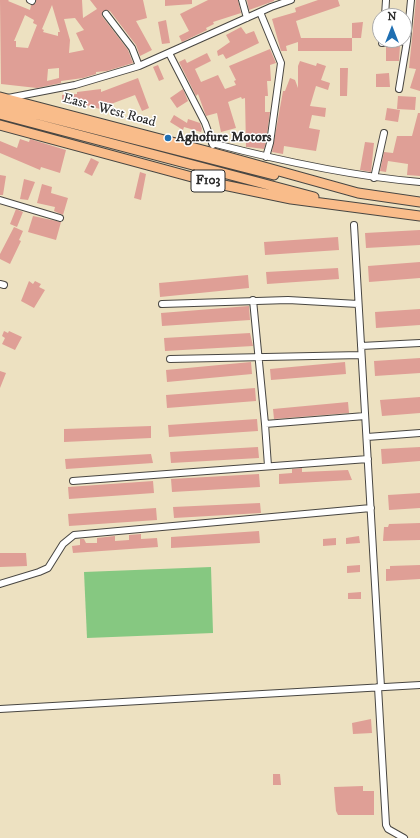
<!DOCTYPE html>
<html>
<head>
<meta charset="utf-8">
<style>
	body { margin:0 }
	#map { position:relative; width:420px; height:838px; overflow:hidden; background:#ede1c1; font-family:"IM FELL DW Pica",serif }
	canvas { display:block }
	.north { position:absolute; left:372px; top:8px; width:40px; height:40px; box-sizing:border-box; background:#fff; border:1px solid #aaa; border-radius:50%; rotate:0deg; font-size:11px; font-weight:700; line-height:16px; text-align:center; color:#2b2b2b }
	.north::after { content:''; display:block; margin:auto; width:14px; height:18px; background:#1f6fb2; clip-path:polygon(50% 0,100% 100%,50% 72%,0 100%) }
</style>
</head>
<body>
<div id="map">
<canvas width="420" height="838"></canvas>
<div class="north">N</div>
</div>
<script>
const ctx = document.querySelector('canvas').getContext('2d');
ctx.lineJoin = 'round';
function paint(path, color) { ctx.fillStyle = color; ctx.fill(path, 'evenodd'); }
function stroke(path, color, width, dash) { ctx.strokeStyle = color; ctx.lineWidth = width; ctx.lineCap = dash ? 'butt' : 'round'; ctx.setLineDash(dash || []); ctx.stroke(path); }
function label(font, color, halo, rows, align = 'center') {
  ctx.font = font + ' "IM FELL DW Pica",serif'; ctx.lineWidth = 3; ctx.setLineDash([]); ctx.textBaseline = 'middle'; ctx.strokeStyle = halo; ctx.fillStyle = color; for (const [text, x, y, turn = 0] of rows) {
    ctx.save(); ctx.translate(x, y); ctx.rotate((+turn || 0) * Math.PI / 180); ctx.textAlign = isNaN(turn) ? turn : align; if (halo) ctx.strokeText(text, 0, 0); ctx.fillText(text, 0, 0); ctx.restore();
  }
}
paint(new Path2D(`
	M211,567l2,66 -126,5 -3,-66z`), '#86c881');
paint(new Path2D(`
	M0,0h9l-1,1 22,9 1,-5 5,-2v-3h46l1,18 14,-9 -7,-9h53l4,18 -11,3 16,29 -12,6 -4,-11 -26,-34 -5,-1 -3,3v3l26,34 5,13 -26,8 -11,1v2l-13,4 -22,3v2l-24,5 -36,-4zM52,5l8,27h-2v4l-15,-4 1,-2 -2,-1zM25,15l9,5 -1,3 4,2 -9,23 -12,-1v-6h-2zM75,18l9,12 -8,3 8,17 -15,3 1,-13 -6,-21zM59,68v10l-12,3 1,-12z
	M165,0h27v4l-27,2z
	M208,0h30l3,13 -28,9 1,2 -8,4 1,2 -25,12 -3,-6 10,-5 -9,-17z
	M247,0h27v1l-25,9z
	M318,0h20l2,6 -44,15 5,17h51v13h-54v-9l-12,4 1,5h-6l-9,-32 24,-7 -1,-4z
	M416,0h4v91l-10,-3 6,-19 -7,-1z
	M166,20l4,23 -8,1 -4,-22z
	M363,22l-2,16h-9v-15z
	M241,27l5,7 8,-3 5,12 -33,16 -3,-5 -5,2 -1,-5 13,-9 -4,-7z
	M400,46l-1,15h-13v-14z
	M270,49l6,14 -6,2 1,16h-4l1,15h-3v16h5l-4,30 -2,7 -16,-2h-2l-1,-49 -3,1 -1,-2 -13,5 8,26 -15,4 -4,-19 -11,3 -8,-22 -2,2 -17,-34 6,-3 2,4 20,-10 4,8 -16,8 6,13 17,-7 7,14 11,-4 -2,-4 2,-1 -7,-14z
	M300,61l16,5 1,-3 9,3 -5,14 9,3 -2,7 -12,-4 -6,20 16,2 -1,9 -13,-2 -3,13 11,2 -4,21 -32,-5 -1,8 -11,-2 11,-61h2l5,-13 5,2 3,8v-22z
	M158,65l6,14 -5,2 -6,-14z
	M340,68h8l-1,28h-7z
	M389,73l1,14h-14v-13z
	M138,78l11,30 -7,3 -7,-16 -32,12 1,3 -30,-8 -12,1v-8l15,-1v-2l24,-3v3z
	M183,89l5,12 -11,7 -7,-10z
	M398,96l18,1 -1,13 -18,-1z
	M387,108l13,2 -2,12 -13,-2z
	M418,113h2v63l-13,-1 1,-11 -20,-3 -2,11 -6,-1 4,-19 9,1 4,-17h15z
	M174,115l13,8 1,-4 12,4 2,6 -1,3 -17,-5 -1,3 -13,-8z
	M20,139l9,3 1,-3 36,11 -6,23 -19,-6 -1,3 -40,-17v-12l17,7z
	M365,142l9,1 -3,29 -11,-2z
	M91,158l8,4 -7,14 -8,-4z
	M140,172l6,2 -5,26 -7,-2z
	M0,175l6,1 -3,19h-3z
	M24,179l11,3 -7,18 -8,-1z
	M42,184l10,3 -1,6 17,5 -5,17 -9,-4 1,-4 -18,-4z
	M16,209l7,3 -6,15 -7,-3z
	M33,216l28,6 -5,18 -28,-8z
	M14,227l9,4 -4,9 2,1 -11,23 -10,-5v-5z
	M420,230v15l-54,3 -1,-15z
	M338,237l1,13 -74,5 -1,-13z
	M420,262v16l-51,4 -1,-16z
	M338,268l1,11 -72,5 -1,-12z
	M248,275l1,13 -89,9 -1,-14z
	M29,281l4,3 2,-3 6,3 -2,3 6,3 -11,18 -13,-7z
	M249,306l1,14 -88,6 -1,-13z
	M420,309v16l-44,3 -1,-16z
	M4,331l4,2 1,-2 13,6 -7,13 -13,-6 3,-6 -3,-2z
	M250,333l3,13 -88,5 -1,-13z
	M420,358v15l-45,3 -1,-15z
	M251,362l1,12 -85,8 -1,-12z
	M345,362l1,12 -75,6 -1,-11z
	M0,371l6,2 -6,15z
	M255,388l1,13 -89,7 -1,-13z
	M420,397v16l-38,3 -2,-16z
	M348,402l1,11 -75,6 -1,-10z
	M257,419l1,12 -89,6 -1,-12z
	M151,426v12l-87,4v-13z
	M258,447l1,11 -88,5 -1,-11z
	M420,447v14l-38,3 -1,-15z
	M151,454l2,9 -87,6 -1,-10z
	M302,468v4l46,-2 4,10 -73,4v-10l13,-1v-4z
	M259,474l1,13 -88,5 -1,-13z
	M153,481l1,12 -85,6 -1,-12z
	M420,493v15l-31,2 -1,-15z
	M260,503l1,10 -87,5 -1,-11z
	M156,508l1,12 -88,6 -1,-12z
	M420,523v17l-37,1 1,-14h4l1,-3z
	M259,531l1,12 -89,5v-11z
	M141,534v5l16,-1 1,9 -85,6 -1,-7 8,-1v-6h4l2,4h11v-5l18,-2v5l14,-1v-5z
	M359,536l1,7 -14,1v-6z
	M336,538v7l-13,1v-7z
	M0,553h26l1,13 -27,1z
	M360,565v7l-13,1v-7z
	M420,565v14l-34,2v-12h4v-3z
	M361,592v7h-13v-6z
	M371,719l1,14 -19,1 -1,-11z
	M273,774h7l1,11h-8z
	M363,786v5h11v24h-36l-2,-4 -2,-24z`), '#df9f96');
const minor = new Path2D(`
	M30,0l2,1
	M242,0l5,18
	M260,12l21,51 -11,80 -4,14
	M106,14l26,34 7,18
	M385,16l1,-16
	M382,40v3l25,-2
	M169,53l36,70 8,22
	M399,89l8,-48 4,-41
	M8,98l67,-13 64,-19 132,-59 20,-7
	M212,143c69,18 137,33 208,39
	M374,178l10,-45
	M0,200l60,18
	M354,225l27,462
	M0,284l4,1
	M253,300l12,124
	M162,304l126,-4 70,4
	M361,346l59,-3
	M170,359l191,-4
	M367,437l53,-4
	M268,466l-3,-42 100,-8
	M73,481l295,-22
	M0,584l39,-12 9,-4 15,-24 11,-9 297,-27
	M378,687l8,138 2,4 16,9
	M0,709l420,-24`);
const primary = new Path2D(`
	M0,97l214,56 144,40 62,9
	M0,105l274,70
	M0,114l314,83
	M0,125l214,58 77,16 129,17`);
stroke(minor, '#484642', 8);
stroke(primary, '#484642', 11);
stroke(minor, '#fff', 6);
stroke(primary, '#f9bc8a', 9);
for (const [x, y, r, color] of [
	[168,138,4,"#1f6fb2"]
]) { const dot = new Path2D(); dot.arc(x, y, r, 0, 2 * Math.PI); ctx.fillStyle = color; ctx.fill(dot); stroke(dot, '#fff', 1.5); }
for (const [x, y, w] of [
	[208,181,34]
]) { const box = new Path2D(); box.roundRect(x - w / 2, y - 11, w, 22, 3); ctx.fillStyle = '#fff'; ctx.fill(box); stroke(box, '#2b2b2b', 1); }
label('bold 13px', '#2b2b2b', null, [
	["F103",208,181]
]);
label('14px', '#2b2b2b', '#fff', [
	["East - West Road",109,111,15]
]);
label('bold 14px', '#2b2b2b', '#fff', [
	["Aghofure Motors",176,138]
], 'left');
</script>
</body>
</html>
